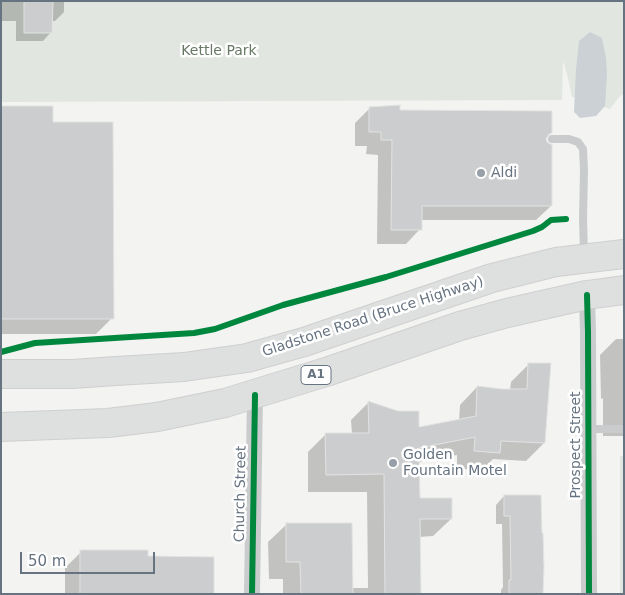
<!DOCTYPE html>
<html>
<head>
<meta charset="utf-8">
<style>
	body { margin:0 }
	#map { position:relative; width:625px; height:595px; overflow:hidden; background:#f3f3f2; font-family:"DejaVu Sans",sans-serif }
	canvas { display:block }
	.frame { position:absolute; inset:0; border:2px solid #667380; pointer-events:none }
	.scale { position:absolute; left:20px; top:552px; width:135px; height:22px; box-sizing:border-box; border:2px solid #667380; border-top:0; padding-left:6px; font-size:15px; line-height:18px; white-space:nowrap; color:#667380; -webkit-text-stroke:4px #fff; paint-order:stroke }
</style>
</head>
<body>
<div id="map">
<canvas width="625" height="595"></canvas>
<div class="frame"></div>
<div class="scale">50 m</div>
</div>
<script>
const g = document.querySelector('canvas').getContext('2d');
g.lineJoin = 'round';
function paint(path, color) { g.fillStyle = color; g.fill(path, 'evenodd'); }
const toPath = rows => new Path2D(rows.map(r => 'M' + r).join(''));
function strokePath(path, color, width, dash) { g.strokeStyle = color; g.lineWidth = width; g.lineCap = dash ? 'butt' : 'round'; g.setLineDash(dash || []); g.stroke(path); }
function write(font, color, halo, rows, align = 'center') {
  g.font = font + ' "DejaVu Sans",sans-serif'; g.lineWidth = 5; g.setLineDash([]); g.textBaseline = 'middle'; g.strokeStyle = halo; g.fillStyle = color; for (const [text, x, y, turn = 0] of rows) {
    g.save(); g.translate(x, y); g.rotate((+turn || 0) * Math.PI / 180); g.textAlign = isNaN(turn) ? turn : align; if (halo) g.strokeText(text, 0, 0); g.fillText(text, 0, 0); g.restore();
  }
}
paint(toPath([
	[1,1,624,1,624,94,620,96,610,109,572,97,567,74,563,61,562,100,1,102],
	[620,456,624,456,624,594,620,594]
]), '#e2e6e0');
paint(toPath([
	[590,32,602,38,606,58,607,74,605,106,596,116,580,118,574,112,576,70,579,41]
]), '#cbd1d5');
paint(toPath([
	[1,1,64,1,64,12,55,21,51,21,51,32,43,41,16,41,16,21,1,21],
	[1,107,52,123,112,318,96,334,1,334],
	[370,108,551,133,546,138,551,206,536,220,420,220,420,229,406,244,377,244,378,155,366,154,367,146,355,146,355,123],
	[616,339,624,339,624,436,603,436,603,398,601,399,600,355],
	[529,364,544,443,526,461,493,459,481,471,457,468,457,455,418,462,419,499,451,519,433,536,419,537,420,594,283,594,283,579,269,579,268,542,286,525,351,588,368,588,367,492,308,492,308,452,326,434,352,434,351,420,369,402,418,428,459,421,460,405,477,387,510,390,511,382],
	[504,496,542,594,501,594,501,590,503,587,502,524,496,524,496,505],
	[81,552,147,558,213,594,65,594,65,568]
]), '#0003');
const building = toPath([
	[24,1,53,1,52,33,24,33,24,1],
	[400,105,400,110,552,111,552,133,549,134,546,139,547,142,552,145,552,206,422,206,422,230,391,230,392,140,381,140,381,132,369,132,369,107,400,105],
	[1,106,53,106,53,122,113,122,114,319,1,319,1,106],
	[528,363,551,363,545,443,501,441,500,453,474,451,475,437,419,448,420,498,452,498,452,519,420,519,421,594,385,594,384,474,326,475,325,433,369,433,368,401,398,411,419,411,419,427,476,416,477,386,502,389,527,389,528,363],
	[504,495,541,495,542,533,543,533,544,567,543,594,509,594,509,580,511,580,510,516,504,516,504,495],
	[286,523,352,523,353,594,301,594,300,562,286,562,286,523],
	[80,550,148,550,148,556,214,557,214,594,80,594,80,550]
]);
paint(building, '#cccdce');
strokePath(building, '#e2e2e2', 1);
const highway = toPath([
	[1,374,72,374,116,371,184,367,247,358,304,342,492,278,556,262,624,254],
	[1,427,108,423,157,417,225,403,329,371,460,326,507,313,587,295,624,290]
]);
strokePath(highway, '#cfcfd0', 30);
strokePath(toPath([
	[552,139,569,139,578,142,583,149,584,170,583,218,584,254],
	[589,429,624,429]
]), '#c9cbcc', 8);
strokePath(toPath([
	[587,295,588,332,589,594],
	[252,594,255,395]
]), '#c9cbcc', 16);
strokePath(highway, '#dedfdf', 28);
strokePath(toPath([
	[587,295,588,332,589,594],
	[1,352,35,343,194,333,215,329,283,305,386,277,533,231,542,227,551,220,566,219],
	[252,594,255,395]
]), '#00873e', 6);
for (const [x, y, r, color] of [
	[481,173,5,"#97a0a8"],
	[393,463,5,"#97a0a8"]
]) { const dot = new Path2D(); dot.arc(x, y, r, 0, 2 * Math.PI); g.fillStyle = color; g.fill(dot); strokePath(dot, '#fff', 2); }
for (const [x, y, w] of [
	[316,375,30]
]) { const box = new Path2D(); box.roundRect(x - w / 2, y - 9.5, w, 19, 4); g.fillStyle = '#fff'; g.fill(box); strokePath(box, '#667380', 1); }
write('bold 12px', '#667380', null, [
	["A1",316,375]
]);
write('14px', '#677864', '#fff', [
	["Kettle Park",219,51]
]);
write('14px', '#667380', '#fff', [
	["Aldi",491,173],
	["Golden",403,455],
	["Fountain Motel",403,471]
], 'left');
write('14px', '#667380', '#fff', [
	["Gladstone Road (Bruce Highway)",373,317,-18],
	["Prospect Street",576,445,-90],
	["Church Street",241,494,-89]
]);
</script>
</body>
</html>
